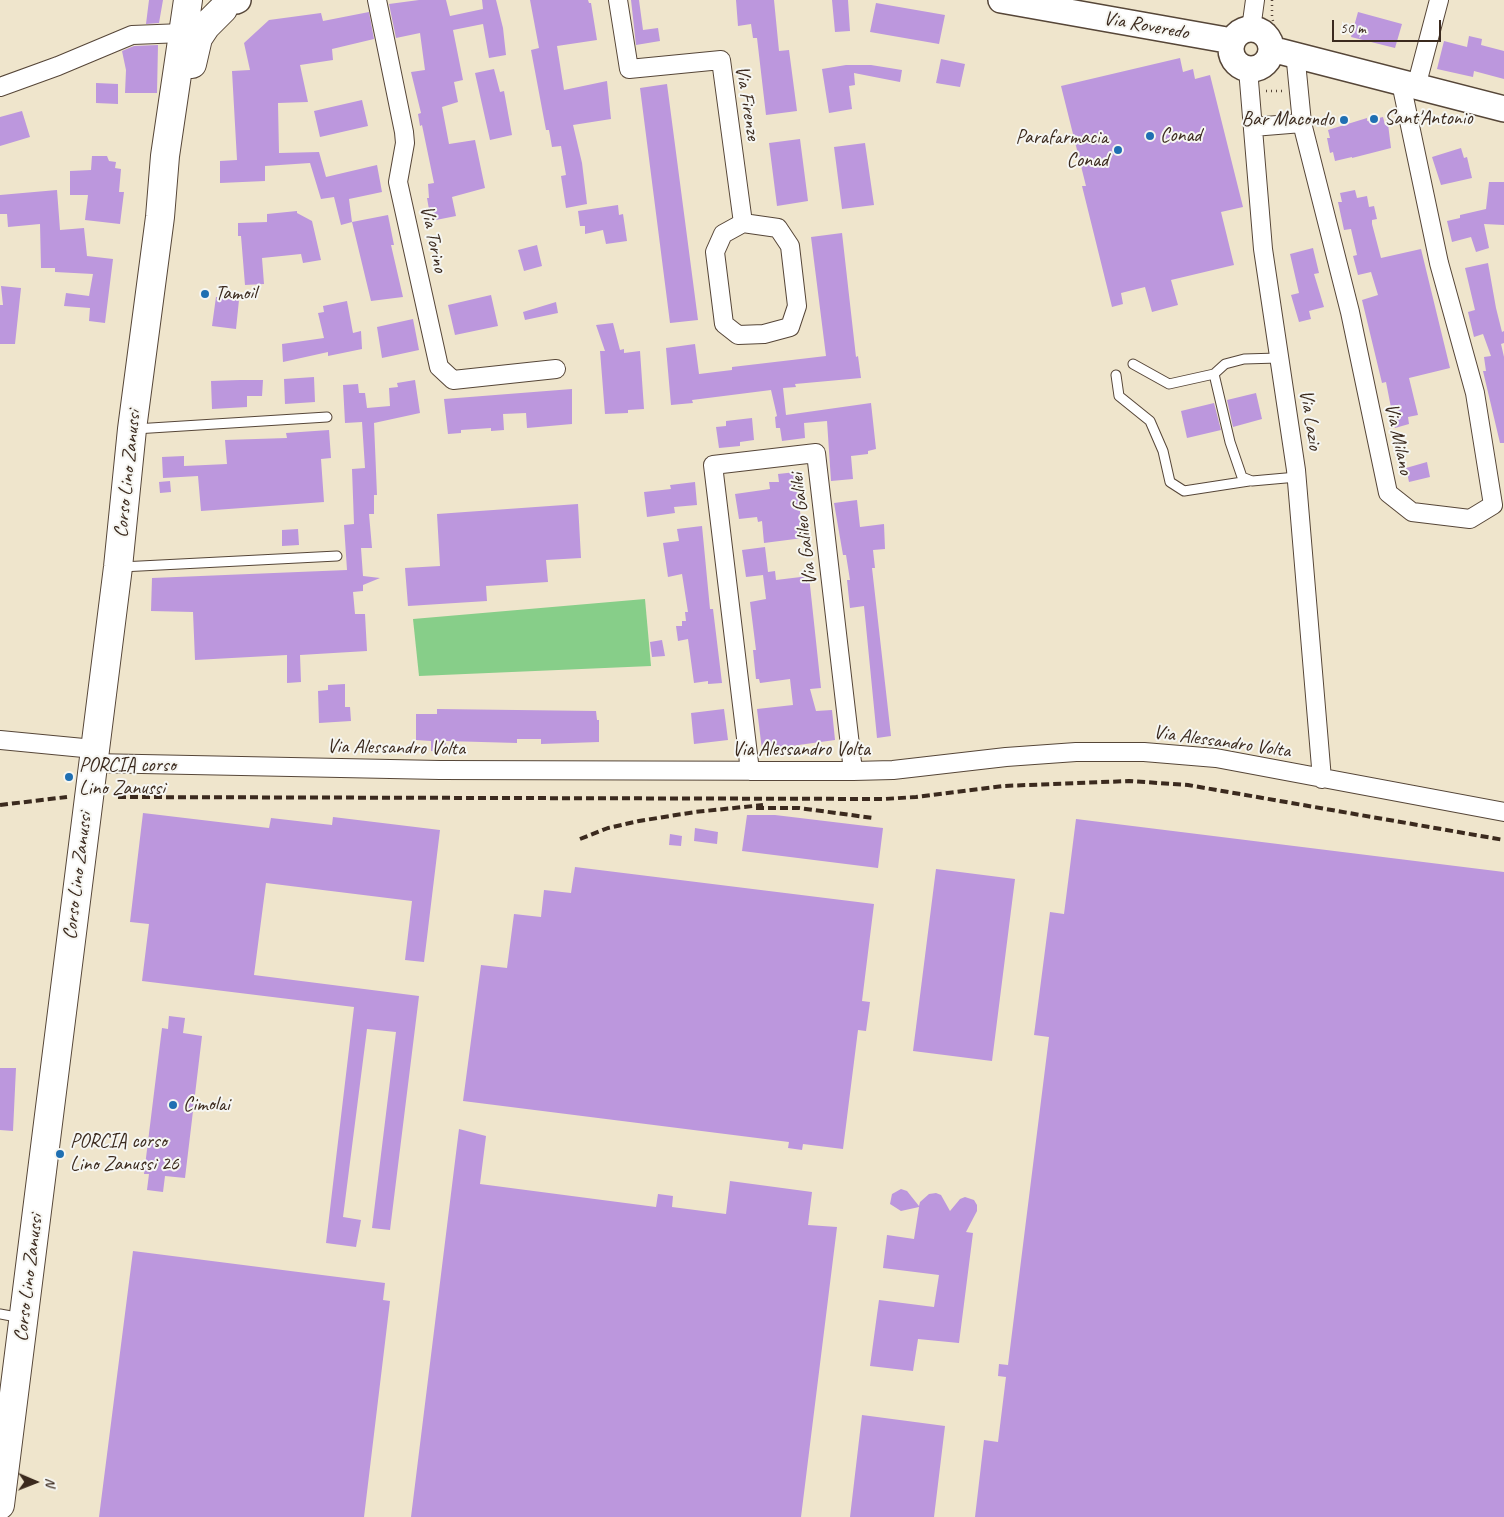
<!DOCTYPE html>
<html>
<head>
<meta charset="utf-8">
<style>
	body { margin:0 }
	#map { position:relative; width:1504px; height:1517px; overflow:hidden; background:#efe5cc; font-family:Caveat,sans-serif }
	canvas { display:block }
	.north { position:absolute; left:10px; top:1457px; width:50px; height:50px; -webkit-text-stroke:4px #f6f6f2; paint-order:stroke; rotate:91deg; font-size:14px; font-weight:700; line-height:20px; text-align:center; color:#3b2a1e }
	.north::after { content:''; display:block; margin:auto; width:18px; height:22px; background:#3b2a1e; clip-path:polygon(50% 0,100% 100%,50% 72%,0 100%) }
	.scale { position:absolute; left:1332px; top:20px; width:109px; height:22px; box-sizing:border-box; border:2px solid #3b2a1e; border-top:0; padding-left:6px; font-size:15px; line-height:18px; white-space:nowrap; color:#3b2a1e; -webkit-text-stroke:4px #f6f6f2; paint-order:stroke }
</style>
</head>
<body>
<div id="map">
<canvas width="1504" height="1517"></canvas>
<div class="north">N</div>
<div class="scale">50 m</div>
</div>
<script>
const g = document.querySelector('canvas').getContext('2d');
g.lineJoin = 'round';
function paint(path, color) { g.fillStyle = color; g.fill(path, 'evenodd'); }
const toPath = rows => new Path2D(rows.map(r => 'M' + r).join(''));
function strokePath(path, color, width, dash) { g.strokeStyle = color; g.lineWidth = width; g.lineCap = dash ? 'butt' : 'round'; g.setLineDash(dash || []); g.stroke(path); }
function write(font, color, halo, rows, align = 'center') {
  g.font = font + ' Caveat,sans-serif'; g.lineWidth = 4; g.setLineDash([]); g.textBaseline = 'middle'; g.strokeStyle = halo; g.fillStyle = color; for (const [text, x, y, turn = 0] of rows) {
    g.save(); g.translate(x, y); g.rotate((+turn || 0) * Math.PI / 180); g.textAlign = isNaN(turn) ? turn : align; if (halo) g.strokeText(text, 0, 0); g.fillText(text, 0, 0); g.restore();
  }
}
paint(toPath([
	[645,599,651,666,419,676,413,619]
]), '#87ce89');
paint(toPath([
	[149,0,163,0,159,23,146,24],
	[419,0,446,0,450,16,483,9,482,0,496,0,503,28,506,55,489,58,483,24,453,30,463,80,454,82,458,102,442,107,449,144,475,140,485,188,452,197,456,216,431,221,427,198,429,198,428,184,434,183,422,125,420,126,418,114,421,113,411,72,425,70,420,33,396,38,389,4],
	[530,0,588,0,589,3,591,3,597,40,557,46,564,90,607,81,611,119,573,125,582,163,587,204,566,208,561,176,566,175,561,146,552,147,549,130,546,130,531,50,539,48],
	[631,0,639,0,643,30,658,28,660,41,636,45],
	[736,0,774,0,779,51,789,50,797,111,766,115,757,38,753,38,751,24,738,26],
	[832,0,848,0,850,31,835,32],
	[876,3,945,15,939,44,870,32],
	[369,12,374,39,332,49,333,60,300,65,308,102,278,103,279,153,319,152,326,177,377,165,382,192,349,199,352,222,341,225,334,197,321,199,310,163,265,166,265,181,220,183,220,161,237,160,232,71,250,70,244,43,269,20,321,13,323,21],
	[1358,12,1402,24,1395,48,1351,37],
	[1469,36,1482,39,1481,45,1504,51,1504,79,1474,71,1473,77,1437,69,1444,41,1467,47],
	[158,45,157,93,125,93,126,70,122,51,134,46],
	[1180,58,1183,72,1193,69,1195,79,1210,75,1243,207,1221,212,1234,265,1171,280,1178,305,1152,312,1145,287,1121,293,1123,304,1112,307,1082,186,1086,186,1061,86],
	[941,59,965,64,960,87,936,83],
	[846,65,871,65,902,70,900,82,854,73,855,85,849,86,852,109,829,113,822,69],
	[494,69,500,92,504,91,512,135,490,140,475,73],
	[96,83,118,84,118,104,96,103],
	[667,84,698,320,670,323,640,88],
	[362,100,368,126,320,137,314,111],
	[22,111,30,137,0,146,0,117],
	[1383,117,1385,125,1388,124,1391,148,1352,158,1352,157,1335,161,1333,152,1330,153,1327,138,1330,138,1328,130,1367,118,1367,121],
	[800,139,808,201,777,206,769,143],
	[865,143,874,205,842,209,834,147],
	[1461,148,1464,158,1467,157,1472,178,1441,185,1432,157],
	[92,156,107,156,109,161,116,162,115,168,121,169,119,192,124,192,120,224,85,220,88,195,70,195,70,171,91,170],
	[1489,182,1504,182,1504,225,1484,224,1489,248,1476,252,1471,237,1452,242,1447,221,1460,218,1460,215,1486,209],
	[57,190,60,230,84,228,87,256,113,259,105,323,89,321,90,308,64,306,66,293,89,296,93,274,55,272,55,268,41,268,40,224,8,227,7,214,0,214,0,195],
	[1355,190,1357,198,1367,196,1369,207,1374,206,1377,219,1372,220,1372,224,1381,258,1421,249,1450,368,1409,378,1418,415,1408,417,1409,424,1395,428,1386,382,1382,383,1362,300,1378,295,1371,272,1358,275,1353,256,1357,255,1351,229,1344,230,1338,202,1342,202,1340,193],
	[618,205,619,215,623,214,627,241,606,244,603,230,585,234,585,226,580,226,578,211],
	[297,211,297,213,312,221,321,260,303,263,301,254,262,258,264,284,245,285,241,236,238,236,238,223,267,222,267,214],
	[388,215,394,245,391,245,403,297,371,301,352,222],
	[842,233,856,357,858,356,861,378,795,384,796,387,783,388,786,415,871,403,876,449,868,451,868,454,851,456,853,479,831,481,827,421,804,423,805,438,782,441,780,428,776,428,775,417,777,416,771,390,692,400,693,403,671,405,666,348,695,344,699,374,732,370,732,367,826,356,811,237],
	[537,245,542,266,524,271,518,250],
	[1313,248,1319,273,1314,274,1324,307,1309,311,1311,319,1299,322,1291,295,1299,293,1290,254],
	[1488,263,1496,308,1502,332,1504,331,1504,343,1501,344,1504,357,1504,443,1500,443,1483,371,1486,371,1484,357,1491,356,1483,334,1474,337,1468,312,1475,310,1465,268],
	[1,286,21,288,15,344,0,344,0,305,3,305],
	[491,295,498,326,455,335,448,305],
	[216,297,239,300,236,329,212,326],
	[347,301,353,333,361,331,362,349,328,356,328,352,283,362,282,344,324,338,318,313,324,312,323,306],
	[556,302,558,313,525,320,523,312],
	[413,319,419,350,382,358,377,327],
	[613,323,620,350,624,349,624,353,640,351,644,409,628,410,628,413,605,414,600,351,605,351,596,325],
	[314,377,315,402,285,404,284,379],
	[240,380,263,380,262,396,247,396,247,407,212,409,211,381],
	[415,380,420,413,374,423,377,495,374,495,374,514,369,514,372,548,361,548,363,576,380,578,363,585,363,591,353,592,355,614,365,614,367,651,300,655,301,682,287,683,287,655,195,660,193,612,151,611,152,578,347,570,344,525,354,524,352,469,365,468,362,422,345,423,343,385,358,384,359,393,365,393,367,408,390,406,389,388,398,387,397,383],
	[572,389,572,424,527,428,526,413,503,414,504,430,491,431,491,428,461,430,461,433,448,434,444,399],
	[1256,393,1262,419,1233,427,1227,400],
	[1214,403,1221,430,1187,438,1181,411],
	[752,418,754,440,740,442,740,446,719,448,716,427,726,426,726,421],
	[329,430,331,458,321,459,324,502,201,511,198,476,163,478,162,457,184,456,184,466,227,464,225,440,287,438,286,433],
	[1427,462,1430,477,1409,482,1406,468],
	[796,472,803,511,800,511,803,538,764,543,762,521,758,522,757,517,739,519,735,494,770,489,769,482,779,482,778,474],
	[170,481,171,492,160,493,159,482],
	[695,482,697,505,674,507,675,513,647,517,644,492,671,489,670,485],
	[857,500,860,527,884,524,885,549,873,550,875,568,872,568,891,736,877,738,864,606,850,608,847,580,850,580,846,555,843,555,834,503],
	[578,504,581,558,546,560,548,582,486,586,487,601,408,606,405,568,440,566,437,514],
	[702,526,710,609,713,609,722,683,708,684,708,681,694,683,688,639,678,641,676,626,682,626,682,621,686,621,685,612,688,612,682,574,668,577,663,543,679,541,677,529],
	[298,529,299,545,282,546,282,530],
	[765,547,768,572,775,571,776,580,809,576,821,688,810,689,816,711,832,710,835,740,762,750,757,709,793,705,790,679,760,683,759,679,756,679,753,650,756,650,750,602,766,599,763,575,746,577,742,550],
	[662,640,665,656,652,657,650,642],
	[345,684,345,707,350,707,351,721,319,723,318,691,328,690,328,685],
	[437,709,596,711,597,720,599,720,599,742,541,744,541,739,517,739,517,743,446,741,445,752,431,751,431,741,416,740,416,714,437,714],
	[724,709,728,740,694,744,691,713],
	[143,813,269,828,271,818,332,825,333,817,440,830,424,962,405,960,412,901,266,883,254,975,419,996,390,1230,372,1228,396,1032,367,1029,343,1217,361,1220,356,1247,326,1243,354,1007,142,981,149,924,130,922],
	[747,815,775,815,883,828,878,868,742,851],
	[1076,819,1504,872,1504,1517,975,1517,984,1440,998,1442,1006,1377,998,1376,999,1364,1008,1365,1049,1037,1034,1035,1050,912,1064,914],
	[695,828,718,832,717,844,694,841],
	[670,834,682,836,681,846,669,845],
	[575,867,874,904,862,1001,870,1002,866,1031,858,1030,843,1149,803,1144,802,1150,788,1148,789,1142,463,1101,481,965,507,968,514,914,541,917,544,890,571,893],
	[936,869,1015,879,992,1061,913,1051],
	[169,1016,185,1018,183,1033,202,1036,185,1178,165,1176,163,1192,147,1190,149,1174,144,1174,162,1028,168,1029],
	[0,1068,16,1068,13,1131,0,1130],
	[459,1129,486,1136,480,1184,656,1207,658,1194,673,1196,672,1207,726,1214,730,1181,812,1192,808,1225,837,1227,801,1517,411,1517],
	[901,1189,907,1191,919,1206,920,1202,929,1194,936,1193,941,1195,950,1211,960,1199,965,1197,974,1200,977,1205,977,1211,966,1232,973,1233,959,1343,918,1339,913,1371,870,1366,879,1300,934,1307,939,1275,883,1268,887,1235,914,1239,919,1207,901,1211,890,1204,892,1194],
	[133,1251,385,1283,383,1300,390,1301,364,1517,99,1517],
	[862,1415,945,1426,934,1517,850,1517]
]), '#bc97dd');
const lane = toPath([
	[1278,358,1244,359,1225,364,1214,374,1230,442,1242,477,1252,481,1297,477],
	[1133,364,1169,384,1214,374],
	[1116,375,1119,396,1150,421,1163,451,1170,482,1184,491,1249,481],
	[135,429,327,417],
	[121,567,337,556],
	[0,1314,22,1318]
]);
const street = toPath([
	[377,0,404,132,405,143,398,182,439,367,453,380,556,369],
	[618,0,629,69,721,60,743,223],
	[1251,29,1255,0],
	[1248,69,1263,249,1296,470,1322,779],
	[0,87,58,66,132,35,183,33],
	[1416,87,1439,0],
	[1302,123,1350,312,1388,493,1412,512,1470,519,1493,505,1475,393,1439,263,1401,83],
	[1253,127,1302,123,1296,62],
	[743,223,778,228,790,246,797,306,790,327,764,334,738,335,724,324,715,252,723,234,743,223],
	[0,740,94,749],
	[92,763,440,770,853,771,893,770,1006,757,1076,752,1144,752,1216,758,1504,812],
	[750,771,713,465,816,453,853,771]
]);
const secondary = toPath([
	[1001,0,1232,41],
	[236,1,238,0],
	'1231 49a20 20 0 1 1 40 0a20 20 0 1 1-40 0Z',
	[1271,49,1504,109]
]);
const primary = toPath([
	[192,64,198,38,206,26,223,9],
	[0,1505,118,567,132,429,160,217,165,156,188,0]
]);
strokePath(lane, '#564638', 11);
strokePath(street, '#564638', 20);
strokePath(secondary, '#564638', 28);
strokePath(primary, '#564638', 30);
strokePath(toPath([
	[1272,0,1272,16,1275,31],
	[1266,91,1283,91]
]), '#564638', 2.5, [1, 4]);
strokePath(lane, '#fff', 9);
strokePath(street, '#fff', 18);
strokePath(secondary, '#fff', 25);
strokePath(primary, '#fff', 28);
strokePath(toPath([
	[118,797,884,799,916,797,1003,786,1129,781,1188,785,1504,840],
	[0,805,67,797],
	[756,808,799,808,873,818],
	[580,839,608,828,639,821,695,812,763,805]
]), '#3b2a1e', 4, [8, 4]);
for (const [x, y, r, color] of [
	[1374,119,5,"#1f6fb2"],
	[1344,120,5,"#1f6fb2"],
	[1150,136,5,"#1f6fb2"],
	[1118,150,5,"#1f6fb2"],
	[205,294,5,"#1f6fb2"],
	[69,777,5,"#1f6fb2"],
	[173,1105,5,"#1f6fb2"],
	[60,1154,5,"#1f6fb2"]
]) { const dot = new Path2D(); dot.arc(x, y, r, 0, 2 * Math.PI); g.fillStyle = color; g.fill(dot); strokePath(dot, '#f6f6f2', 2); }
write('20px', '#3b2a1e', '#f6f6f2', [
	["Via Roveredo",1146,26,10],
	["Via Firenze",747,103,81],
	["Via Torino",433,239,78],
	["Via Lazio",1310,420,81],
	["Via Milano",1398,439,78],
	["Corso Lino Zanussi",128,474,-84],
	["Via Galileo Galilei",804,529,-97],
	["Via Alessandro Volta",1222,742,8],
	["Via Alessandro Volta",396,748,1],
	["Via Alessandro Volta",801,750],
	["Corso Lino Zanussi",78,876,-83],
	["Corso Lino Zanussi",29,1278,-83]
]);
write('20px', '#3b2a1e', '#f6f6f2', [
	["Sant'Antonio",1384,119],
	["Bar Macondo",1334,120,"right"],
	["Conad",1160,136],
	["Parafarmacia",1108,138,"right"],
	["Conad",1108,161,"right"],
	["Tamoil",215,294],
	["PORCIA corso",79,766],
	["Lino Zanussi",79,789],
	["Cimolai",183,1105],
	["PORCIA corso",70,1142],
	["Lino Zanussi 26",70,1165]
], 'left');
</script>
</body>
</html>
